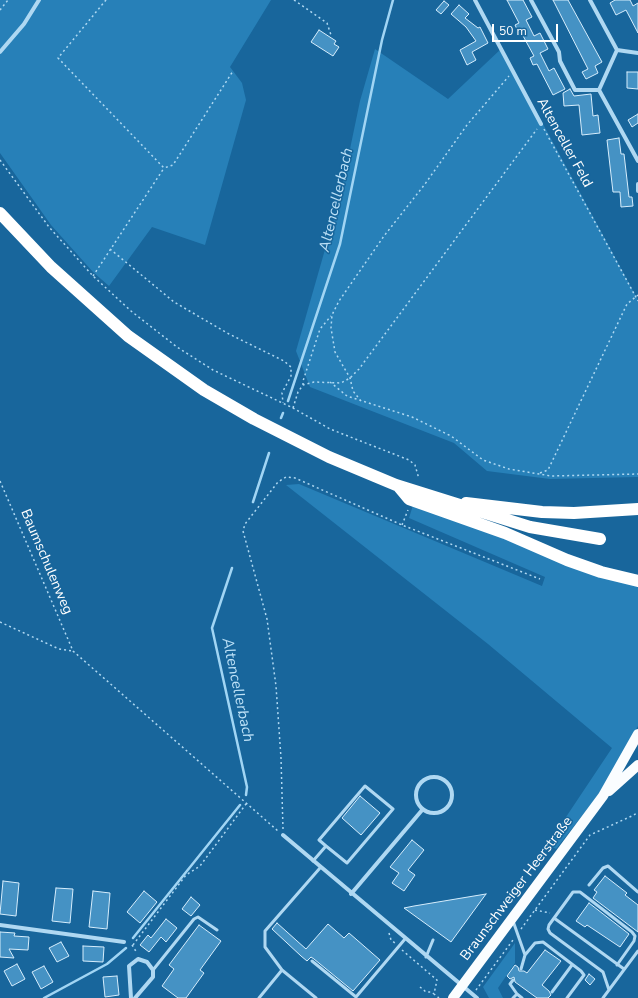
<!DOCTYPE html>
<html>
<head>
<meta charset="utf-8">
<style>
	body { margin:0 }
	#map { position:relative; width:638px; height:998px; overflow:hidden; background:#18669c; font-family:"Nunito Sans",sans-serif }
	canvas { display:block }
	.scale { position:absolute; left:492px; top:24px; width:66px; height:18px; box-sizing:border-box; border:2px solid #fff; border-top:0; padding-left:5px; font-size:12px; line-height:14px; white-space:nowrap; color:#fff; -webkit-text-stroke:3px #18669c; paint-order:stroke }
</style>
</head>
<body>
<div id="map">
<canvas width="638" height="998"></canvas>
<div class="scale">50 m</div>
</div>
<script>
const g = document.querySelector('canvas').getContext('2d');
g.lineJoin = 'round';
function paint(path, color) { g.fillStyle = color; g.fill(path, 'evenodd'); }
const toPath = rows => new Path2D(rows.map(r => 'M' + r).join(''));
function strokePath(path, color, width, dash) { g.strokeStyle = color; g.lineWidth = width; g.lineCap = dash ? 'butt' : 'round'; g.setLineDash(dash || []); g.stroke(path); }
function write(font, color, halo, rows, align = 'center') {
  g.font = font + ' "Nunito Sans",sans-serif'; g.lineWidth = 3; g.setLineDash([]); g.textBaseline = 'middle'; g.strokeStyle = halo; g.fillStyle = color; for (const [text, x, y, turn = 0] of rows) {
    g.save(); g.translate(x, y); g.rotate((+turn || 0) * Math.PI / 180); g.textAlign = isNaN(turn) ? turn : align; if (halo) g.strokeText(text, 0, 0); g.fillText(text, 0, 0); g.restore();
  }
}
paint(toPath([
	[0,0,271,0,230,67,242,83,246,100,205,245,152,227,109,286,93,272,51,225,0,153],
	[502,48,638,300,638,477,550,479,487,471,454,443,310,387,296,351,340,197,360,101,375,49,448,99],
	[299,484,542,586,545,577,409,518,414,502,638,583,638,726,599,794,556,849,548,844,612,748,488,644,286,485],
	[515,943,515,963,498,988,503,998,489,998,483,987]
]), '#2780b8');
strokePath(toPath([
	[288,401,340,244,382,40,393,0],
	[281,418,283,413],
	[253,502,269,453],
	[232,568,212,628,247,787,246,795],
	[133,938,240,805],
	[44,998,107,964,126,948]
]), '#a1d5f4', 2.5);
const building = toPath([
	[507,0,523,0,532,17,526,20,534,36,540,33,548,49,540,53,549,71,554,68,565,89,553,95,537,64,533,65,530,58,534,56,522,34,520,35,515,25,519,23,507,0],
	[553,0,568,0,602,62,595,66,598,73,586,79,582,72,588,69,553,0],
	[615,0,630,0,633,6,638,3,638,33,626,10,616,15,610,3,615,0],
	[444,1,449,5,441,14,436,10,444,1],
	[459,5,469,14,465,18,478,28,480,27,488,43,472,52,476,60,467,65,460,50,476,41,466,27,451,14,459,5],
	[319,30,336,41,334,44,339,47,333,56,311,42,319,30],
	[627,72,638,72,638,89,627,88,627,72],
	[570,89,574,96,591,94,593,116,598,115,600,133,582,135,579,105,564,106,563,93,570,89],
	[638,114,638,123,632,127,628,120,638,114],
	[619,138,621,154,624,154,629,197,632,197,633,206,621,207,620,192,613,192,607,140,619,138],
	[360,796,380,813,361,835,342,818,360,796],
	[412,840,424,850,408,870,415,875,404,891,392,883,399,873,390,867,412,840],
	[605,876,627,893,625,895,638,905,638,932,593,898,597,892,594,890,605,876],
	[3,881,19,883,16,916,0,914,3,881],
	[56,888,73,889,70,923,52,921,56,888],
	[93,891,110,893,107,929,89,927,93,891],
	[144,891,157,902,140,923,127,912,144,891],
	[486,894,451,942,404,908,414,906,486,894],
	[191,897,200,905,191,916,182,909,191,897],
	[589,903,629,934,620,947,587,925,585,927,576,921,589,903],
	[166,919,177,928,166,942,161,937,149,952,140,945,148,935,151,938,166,919],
	[277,923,306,949,328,924,344,938,349,933,380,960,353,991,314,959,311,957,307,961,301,956,272,929,277,923],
	[199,925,221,941,200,970,204,973,186,998,178,998,162,986,174,969,169,965,199,925],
	[0,932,15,933,14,936,29,937,28,950,9,949,14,958,0,957,0,932],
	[61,942,69,956,57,962,49,948,61,942],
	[83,946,104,947,103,962,83,961,83,946],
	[545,950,561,961,542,985,549,991,551,995,548,998,537,998,515,982,514,977,510,979,507,976,515,965,518,967,519,971,524,971,527,973,545,950],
	[17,964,25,979,12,986,4,971,17,964],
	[44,966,53,982,41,989,32,972,44,966],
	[589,974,595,979,590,985,585,980,589,974],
	[117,976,119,995,105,997,103,977,117,976]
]);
paint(building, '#4592c4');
strokePath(building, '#d6edfc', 1);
strokePath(toPath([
	[106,0,58,58,164,168,173,165,233,71],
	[294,0,327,23,331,35],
	[0,10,8,0],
	[544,129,638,301],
	[0,160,49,227,93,276,131,311,177,347,213,370,293,408,330,429,409,460,415,465,419,479],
	[110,249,174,302,229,334,284,361,291,367,291,376,282,393,283,403],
	[93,276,164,168],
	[330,382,347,396,412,417,451,436,483,460,509,469,551,476,638,474],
	[303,385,303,381,320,329,331,316],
	[361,401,353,391,350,378,335,352,331,328,332,315,339,301,384,236,425,184,467,125,509,76],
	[293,408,298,392,303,385,314,382,341,383,350,378,359,369,537,129],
	[540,473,548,470,627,304,638,295],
	[0,481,73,651,278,831],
	[402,525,408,510],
	[0,622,59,649,73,651],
	[283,829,281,758,276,686,267,619,243,531,245,524,278,482,286,477,295,478,402,525,540,579],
	[535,910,550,913],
	[521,929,590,835,634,815,638,812],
	[389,933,391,940,395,943],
	[132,945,137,953],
	[133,945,186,875,200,866,246,804],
	[402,950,437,980,434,994,439,998],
	[420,987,426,992,431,992,434,994],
	[476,990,513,940]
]), '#afd8f2', 1.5, [2, 3]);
strokePath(toPath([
	[313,861,326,846,347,863,393,809,365,786,319,840,326,846],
	[589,885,603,868,608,866,638,892],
	[554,918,624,969],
	[513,921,525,955],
	[426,957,433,940],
	[312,961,356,997,405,939],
	[521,969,525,955,535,943,543,942,581,971,584,975,567,998],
	[153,970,194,919,198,917,217,930],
	[609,990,603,972,550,933,548,929,549,925,573,892,580,892,632,932,635,936,634,941,617,965],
	[552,992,572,965],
	[517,994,522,998],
	[259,998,282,970],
	[316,998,282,970,265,947,265,931,320,868],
	[513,998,517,994,510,984,513,980],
	[603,998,638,951]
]), '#afd8f2', 3);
strokePath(toPath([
	[475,0,541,124],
	[531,0,559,52,560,61,575,90,599,90,638,161],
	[590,0,617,50,638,53],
	[0,52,24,24,39,0],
	[599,90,617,50],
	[638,184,638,191],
	'416 795a18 18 0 1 1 36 0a18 18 0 1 1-36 0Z',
	[283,835,477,998],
	[351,894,423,809],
	[0,925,124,942],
	[131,998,129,966,138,959,147,962,153,970,153,977,135,998]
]), '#afd8f2', 4);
strokePath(toPath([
	[609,791,638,765],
	[453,998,603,796,638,734]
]), '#fafdff', 10);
strokePath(toPath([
	[0,213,51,267,128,336,204,390,254,419,329,457,396,485,530,527,600,539],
	[399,487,409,499,505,533,567,560,601,572,638,581],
	[466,503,542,512,574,513,638,509]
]), '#fff', 12);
write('14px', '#fff', '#18669c', [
	["Altenceller Feld",564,143,61],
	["Baumschulenweg",46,562,67],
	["Braunschweiger Heerstraße",517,889,-53]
]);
write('italic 15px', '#bee2f8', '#18669c', [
	["Altencellerbach",337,200,-77],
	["Altencellerbach",237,690,78]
]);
</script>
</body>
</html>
